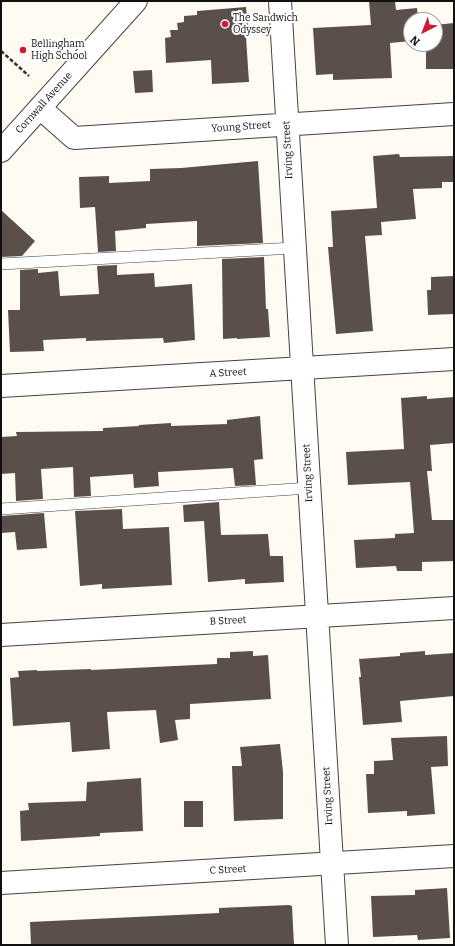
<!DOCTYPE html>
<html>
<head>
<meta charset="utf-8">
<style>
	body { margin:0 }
	#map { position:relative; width:455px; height:946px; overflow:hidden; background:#fffbf3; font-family:Bitter,serif }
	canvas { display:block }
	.frame { position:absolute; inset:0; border:2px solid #101010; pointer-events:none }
	.north { position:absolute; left:403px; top:12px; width:40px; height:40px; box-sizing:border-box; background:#fff; border:1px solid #9f9f9f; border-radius:50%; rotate:222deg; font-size:11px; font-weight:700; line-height:16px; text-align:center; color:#101010 }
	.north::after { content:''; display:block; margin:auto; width:14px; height:18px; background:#ce1a33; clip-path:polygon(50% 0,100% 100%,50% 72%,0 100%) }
</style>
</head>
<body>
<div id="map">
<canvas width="455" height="946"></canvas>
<div class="frame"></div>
<div class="north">N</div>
</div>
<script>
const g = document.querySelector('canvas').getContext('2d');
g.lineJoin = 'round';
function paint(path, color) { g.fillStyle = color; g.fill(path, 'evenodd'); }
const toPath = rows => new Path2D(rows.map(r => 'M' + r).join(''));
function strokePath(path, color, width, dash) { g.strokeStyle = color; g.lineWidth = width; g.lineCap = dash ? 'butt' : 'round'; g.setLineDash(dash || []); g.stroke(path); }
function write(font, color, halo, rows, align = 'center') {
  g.font = font + ' Bitter,serif'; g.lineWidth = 4; g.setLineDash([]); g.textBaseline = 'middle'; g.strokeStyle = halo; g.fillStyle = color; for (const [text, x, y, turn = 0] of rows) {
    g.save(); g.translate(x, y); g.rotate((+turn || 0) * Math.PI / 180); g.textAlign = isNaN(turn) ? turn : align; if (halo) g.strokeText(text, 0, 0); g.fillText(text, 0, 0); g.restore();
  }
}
paint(toPath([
	[369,1,395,1,396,10,417,8,418,20,411,20,411,41,390,43,392,78,333,80,333,74,316,75,313,28,371,25],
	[246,7,249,36,246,37,249,82,212,84,211,60,166,63,165,38,171,37,170,30,178,30,177,23,184,22,184,16,197,15,197,11],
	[454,23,454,69,426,69,426,44,435,44,435,25],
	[152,70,153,92,135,93,133,71],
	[399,154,400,157,454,156,454,182,442,182,442,188,413,189,416,219,381,222,382,235,365,236,373,331,336,334,328,247,333,247,331,211,377,208,373,156],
	[258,161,263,243,197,246,197,221,146,224,146,228,115,231,116,251,98,252,95,207,80,208,79,177,109,176,109,183,150,181,150,169,181,168],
	[1,210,35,241,22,256,1,257],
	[264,257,266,309,268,309,270,337,237,339,237,338,223,339,222,259],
	[117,265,117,275,154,273,155,287,192,284,195,340,164,343,163,338,86,341,86,338,43,340,44,351,10,352,8,310,20,310,20,270,38,269,38,273,58,271,60,296,99,294,97,266],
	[454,276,454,314,428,315,427,290,431,290,431,277],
	[427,396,427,399,454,397,454,443,430,445,432,471,427,471,432,520,454,520,454,561,422,562,422,571,397,571,396,566,356,568,354,540,395,538,395,534,414,533,410,482,348,485,346,452,404,449,401,398],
	[260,416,263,459,254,460,256,485,235,486,233,468,158,472,159,486,134,488,133,474,90,477,91,496,74,497,73,467,41,469,43,499,16,501,15,473,1,474,1,437,17,436,16,432,103,431,103,428,139,426,139,425,171,423,171,426,227,424,227,420],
	[219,502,221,535,268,534,270,556,283,556,284,582,245,584,245,579,208,582,204,521,184,522,183,505],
	[122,509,123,529,169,527,172,585,102,589,102,584,80,586,75,511],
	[44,513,47,548,17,550,15,532,1,533,1,516],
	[253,651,253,656,268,655,271,699,190,704,190,719,175,720,178,740,160,743,156,710,107,712,110,749,72,752,70,722,13,726,10,678,19,677,18,671,37,670,37,671,91,669,91,670,217,664,217,658,230,658,230,652],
	[425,651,425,655,454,653,454,696,400,701,402,722,363,725,359,677,361,677,359,659,400,656,400,653],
	[447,736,448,766,431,767,435,814,407,816,407,811,368,813,366,774,374,774,374,761,393,760,391,738],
	[280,744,283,772,283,819,234,821,232,766,242,766,240,747],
	[141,778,143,831,100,833,100,836,21,841,20,811,29,810,28,803,86,801,87,782],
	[184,801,203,801,203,827,184,827],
	[447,888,450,938,418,940,417,935,373,937,371,896,415,895,415,890],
	[289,905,292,906,294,945,31,945,30,922,219,913,219,908]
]), '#5a4f4b');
const service = toPath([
	[1,264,294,248],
	[1,509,309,488]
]);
const minor = toPath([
	[280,1,337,945],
	[40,108,74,138,454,114],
	[1,386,454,359],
	[1,635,454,608],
	[1,883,454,856]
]);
const tertiary = toPath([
	[1,151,136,1]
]);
strokePath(service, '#434343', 12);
strokePath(minor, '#434343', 24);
strokePath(tertiary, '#434343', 24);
strokePath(toPath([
	[1,51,29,76]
]), '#323232', 2.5, [4, 2]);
strokePath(service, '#fff', 11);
strokePath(minor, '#fff', 22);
strokePath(tertiary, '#fff', 22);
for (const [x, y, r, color] of [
	[225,24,4,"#ce1a33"],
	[23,50,4,"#ce1a33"]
]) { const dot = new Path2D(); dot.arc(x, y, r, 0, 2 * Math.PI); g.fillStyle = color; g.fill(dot); strokePath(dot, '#fff', 1.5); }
write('10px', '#101010', '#fff', [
	["The Sandwich",233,18],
	["Odyssey",233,30],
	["Bellingham",31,44],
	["High School",31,56]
], 'left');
write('10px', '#101010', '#fff', [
	["Cornwall Avenue",44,103,-48],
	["Young Street",241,127,-4],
	["Irving Street",288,150,-93],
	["A Street",228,373,-3],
	["Irving Street",308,473,-93],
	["B Street",228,621,-3],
	["Irving Street",328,796,-93],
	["C Street",228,870,-3]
]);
</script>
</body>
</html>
